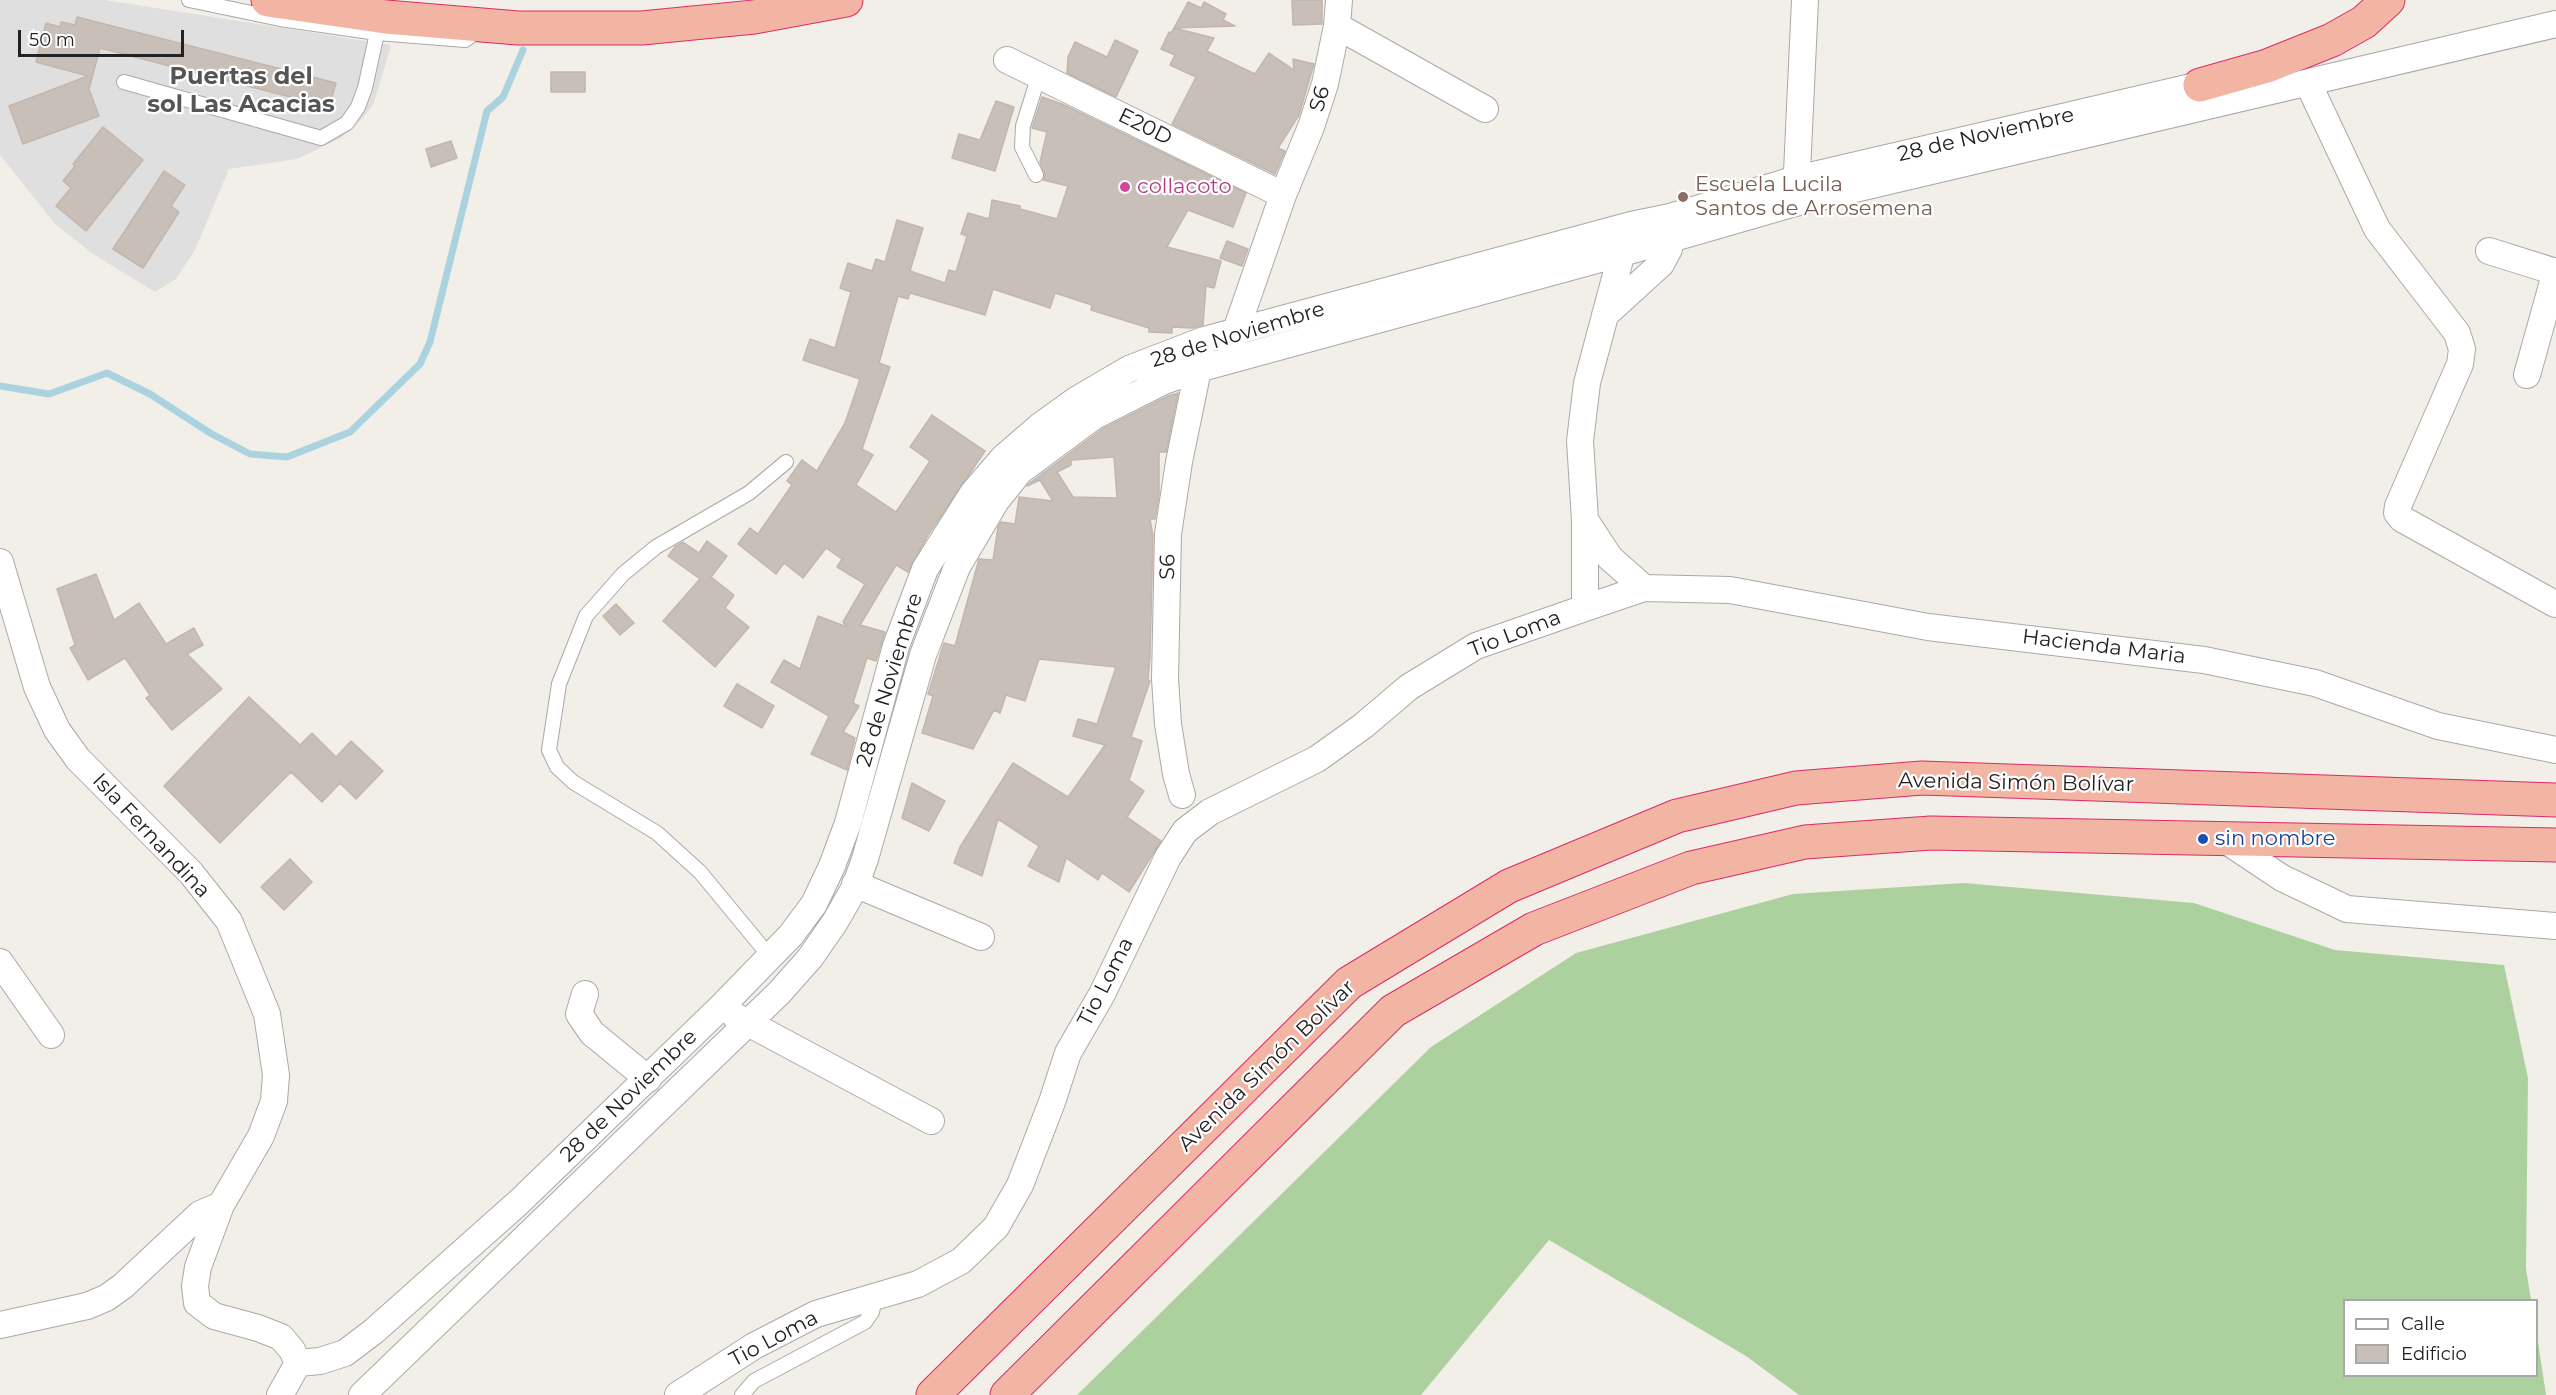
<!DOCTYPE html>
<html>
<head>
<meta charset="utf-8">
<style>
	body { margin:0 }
	#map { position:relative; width:2556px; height:1395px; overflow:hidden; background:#f2efe9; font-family:Montserrat,sans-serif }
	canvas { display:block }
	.legend { position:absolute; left:2343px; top:1299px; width:195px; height:78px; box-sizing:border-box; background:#fff; border:2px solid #a7a7a7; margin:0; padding:8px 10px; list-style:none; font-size:18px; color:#222 }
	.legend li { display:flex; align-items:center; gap:12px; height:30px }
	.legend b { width:30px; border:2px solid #a7a7a7 }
	.scale { position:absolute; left:18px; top:30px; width:166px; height:27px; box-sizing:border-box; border:3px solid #222; border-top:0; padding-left:8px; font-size:18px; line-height:21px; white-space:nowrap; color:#222; -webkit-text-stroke:4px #fff; paint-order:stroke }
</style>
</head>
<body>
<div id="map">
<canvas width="2556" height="1395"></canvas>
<ul class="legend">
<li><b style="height:8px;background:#fff"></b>Calle</li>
<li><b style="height:16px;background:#c7bfb8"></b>Edificio</li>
</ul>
<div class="scale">50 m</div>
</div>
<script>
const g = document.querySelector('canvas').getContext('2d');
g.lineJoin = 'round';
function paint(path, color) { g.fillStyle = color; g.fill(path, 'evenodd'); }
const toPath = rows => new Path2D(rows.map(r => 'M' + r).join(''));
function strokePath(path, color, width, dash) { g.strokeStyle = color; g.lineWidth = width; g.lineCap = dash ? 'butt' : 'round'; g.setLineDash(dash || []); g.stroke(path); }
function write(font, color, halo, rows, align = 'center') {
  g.font = font + ' Montserrat,sans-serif'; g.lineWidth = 4.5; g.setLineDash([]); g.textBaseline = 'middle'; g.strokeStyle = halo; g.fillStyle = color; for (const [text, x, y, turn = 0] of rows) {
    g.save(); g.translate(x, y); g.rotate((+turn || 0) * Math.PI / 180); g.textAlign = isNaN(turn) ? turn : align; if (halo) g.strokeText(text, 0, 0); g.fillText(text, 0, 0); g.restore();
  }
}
paint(toPath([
	[0,0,105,0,391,45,374,103,363,118,341,138,297,159,229,169,195,250,176,279,155,292,93,254,55,224,0,155]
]), '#e0dfdf');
paint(toPath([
	[1964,883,2194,903,2335,950,2504,965,2528,1078,2526,1269,2531,1300,2344,1300,2344,1376,2536,1376,2537,1335,2546,1395,1799,1395,1746,1356,1549,1240,1421,1395,1077,1395,1431,1047,1576,953,1793,894]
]), '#add19e');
strokePath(toPath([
	[0,386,49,394,107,373,150,394,210,433,250,454,287,457,350,432,420,364,430,342,487,111,503,97,523,50]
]), '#aad3df', 7);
const building = toPath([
	[1292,0,1322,0,1322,24,1293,25,1292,0],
	[1188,2,1201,8,1204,2,1226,14,1223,20,1235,26,1174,28,1188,2],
	[77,17,336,83,329,107,100,48,89,89,99,116,23,144,9,106,88,76,36,62,46,23,60,27,61,22,75,25,77,17],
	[1174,28,1214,38,1207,51,1255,74,1269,53,1294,70,1293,59,1314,64,1299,115,1278,148,1285,151,1275,174,1172,124,1196,77,1170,65,1175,55,1161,49,1169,32,1171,33,1174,28],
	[1115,40,1138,51,1116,97,1067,73,1068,57,1075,42,1107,57,1115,40],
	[551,72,585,72,585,92,551,92,551,72],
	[1042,97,1062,104,1246,193,1233,227,1188,210,1167,247,1221,261,1214,288,1206,286,1203,325,1192,328,1172,327,1172,333,1149,332,1149,328,1091,310,1092,305,1055,293,1050,308,993,289,985,315,910,293,908,299,898,296,879,363,890,367,862,449,873,455,856,485,896,512,930,461,910,447,932,415,985,451,928,535,908,572,896,565,860,625,885,632,876,661,867,658,853,703,859,706,843,732,855,738,847,770,811,754,829,716,771,682,784,660,800,669,818,616,847,627,843,622,865,584,837,567,842,559,826,548,803,578,784,563,776,574,738,544,750,528,758,534,792,485,787,481,802,460,817,471,845,423,860,379,803,360,810,339,835,348,851,292,840,288,848,263,872,271,876,259,885,262,897,220,923,228,910,271,945,283,949,270,956,272,967,236,961,234,968,213,989,219,992,200,1020,206,1020,209,1057,219,1068,186,1043,180,1045,175,1040,162,1047,132,1032,128,1042,97],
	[996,101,1014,107,995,171,952,158,959,134,980,140,996,101],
	[103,127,143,160,86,231,56,206,71,188,63,181,75,166,73,164,103,127],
	[451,141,457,158,431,167,426,149,451,141],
	[164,171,185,185,171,206,179,212,143,268,113,249,164,171],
	[1227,241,1248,249,1242,266,1220,258,1227,241],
	[1178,393,1166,452,1159,452,1159,495,1155,519,1150,519,1153,536,1150,657,1148,680,1150,681,1131,737,1142,741,1129,780,1144,791,1127,817,1161,841,1129,892,1102,873,1098,880,1066,858,1059,882,1028,866,1039,846,998,819,982,876,954,863,960,847,1013,763,1068,797,1105,745,1073,736,1078,719,1097,724,1116,667,1039,659,1025,701,1006,695,1000,713,994,710,973,749,922,733,933,696,928,694,944,643,955,646,979,559,993,560,998,527,1001,522,1015,524,1019,497,1053,501,1040,480,1027,486,1031,482,1101,430,1168,396,1178,393],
	[1114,457,1117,498,1073,497,1057,472,1071,465,1071,460,1114,457],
	[707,541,727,556,711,577,734,595,725,608,749,627,715,667,663,621,700,579,668,556,675,547,683,542,699,553,707,541],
	[96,574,114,620,139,603,166,644,194,628,203,645,187,654,222,689,172,730,146,698,150,695,125,658,88,680,70,648,75,645,57,589,96,574],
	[616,604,634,623,620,635,603,616,616,604],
	[737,684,774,706,762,728,724,706,737,684],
	[249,697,300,745,312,733,336,757,351,741,383,771,356,799,340,783,322,802,291,772,220,843,164,786,249,697],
	[912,783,945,801,929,831,902,818,912,783],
	[290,859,312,882,284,910,261,887,290,859]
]);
paint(building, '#c7bfb8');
strokePath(building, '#c4b6ab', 1.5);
const service = toPath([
	[189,0,280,19,377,33,465,40,480,29],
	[124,82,321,138,347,123,358,107,365,88,377,33],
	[1036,175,1022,147,1023,126,1039,75],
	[771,958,700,872,657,833,573,782,557,767,549,750,559,684,586,616,623,574,656,547,749,493,786,462],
	[742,1395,754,1381,865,1322,872,1312,875,1298]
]);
const minor = toPath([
	[1337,26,1485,109],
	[1007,60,1283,195],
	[2308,83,2377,229,2457,333,2462,349,2460,364,2398,506,2397,513,2402,519,2555,604],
	[1796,194,1805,0],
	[2489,251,2556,272],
	[1605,315,1661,264,1669,249,1671,228],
	[1231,345,1283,195,1311,127,1325,84,1337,26,1339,0],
	[2527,375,2556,271],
	[1585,520,1610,558,1644,588],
	[0,562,37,687,57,730,78,759,191,873,229,921,267,1014,276,1075,274,1101,261,1136,221,1205,198,1267,195,1286,197,1303,214,1316,258,1328,281,1337,292,1350,298,1363],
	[1585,608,1585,520,1580,441,1587,383,1625,241],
	[1182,795,1176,774,1168,724,1165,679,1168,534,1179,462,1201,355],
	[2225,840,2282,878,2347,909,2556,926],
	[855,884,981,937],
	[0,962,51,1035],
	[585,994,579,1014,592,1033,648,1079],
	[735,1016,931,1121],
	[0,1325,87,1306,106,1298,123,1286,200,1214,221,1205],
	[298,1363,320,1361,345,1353,374,1331,519,1202,721,1007,791,935,814,904,832,866,848,823,896,646,925,569,973,493,1004,457,1040,426,1076,400,1129,369,1204,340,1631,225,1670,217,1797,179,2200,85,2219,87],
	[280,1395,298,1363],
	[362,1395,779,993,810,958,835,922,855,887,865,859,923,655,957,567,996,501,1020,471,1093,417,1164,381,1198,369,1622,253,1795,203,2556,24],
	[678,1395,754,1346,816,1314,918,1284,961,1261,996,1227,1020,1185,1052,1102,1068,1053,1102,994,1168,857,1185,831,1210,812,1317,759,1363,726,1409,687,1476,646,1585,608,1644,588,1730,590,1928,627,2204,660,2315,683,2438,726,2556,750]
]);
const trunk = toPath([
	[268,0,386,17,518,28,642,28,754,17,846,0],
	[2200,85,2267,66,2332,40,2364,22,2388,0],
	[933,1395,1349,983,1509,886,1677,816,1796,788,1922,778,2556,800],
	[1007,1395,1393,1011,1534,929,1691,868,1805,842,1931,833,2556,845]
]);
strokePath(service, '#a9a9a9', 16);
strokePath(minor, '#a9a9a9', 28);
strokePath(trunk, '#dc2a67', 35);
strokePath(service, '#fff', 14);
strokePath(minor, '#fff', 26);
strokePath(trunk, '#f2b4a3', 33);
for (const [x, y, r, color] of [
	[1125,187,6,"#d1479c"],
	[1683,197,6,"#8d6e63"],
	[2203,839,6,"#1a4fb4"]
]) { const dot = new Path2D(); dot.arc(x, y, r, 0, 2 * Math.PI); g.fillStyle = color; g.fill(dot); strokePath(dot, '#fff', 2); }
write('21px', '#222', '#fff', [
	["S6",1320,99,-74],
	["E20D",1145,127,26],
	["28 de Noviembre",1986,135,-13],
	["28 de Noviembre",1238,335,-17],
	["S6",1168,567,-89],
	["Tio Loma",1515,634,-21],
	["Hacienda Maria",2104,647,7],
	["28 de Noviembre",890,680,-73],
	["Avenida Simón Bolívar",2016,783,1],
	["Isla Fernandina",151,836,47],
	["Tio Loma",1106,982,-63],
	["Avenida Simón Bolívar",1267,1066,-44],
	["28 de Noviembre",629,1096,-44],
	["Tio Loma",774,1339,-28]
]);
write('21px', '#785e54', '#fff', [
	["Escuela Lucila",1695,185],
	["Santos de Arrosemena",1695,209]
], 'left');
write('21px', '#b23c85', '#fff', [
	["collacoto",1137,187]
], 'left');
write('21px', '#164399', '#fff', [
	["sin nombre",2215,839]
], 'left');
write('bold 24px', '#555', '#fff', [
	["Puertas del",241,77],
	["sol Las Acacias",241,105]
]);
</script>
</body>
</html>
